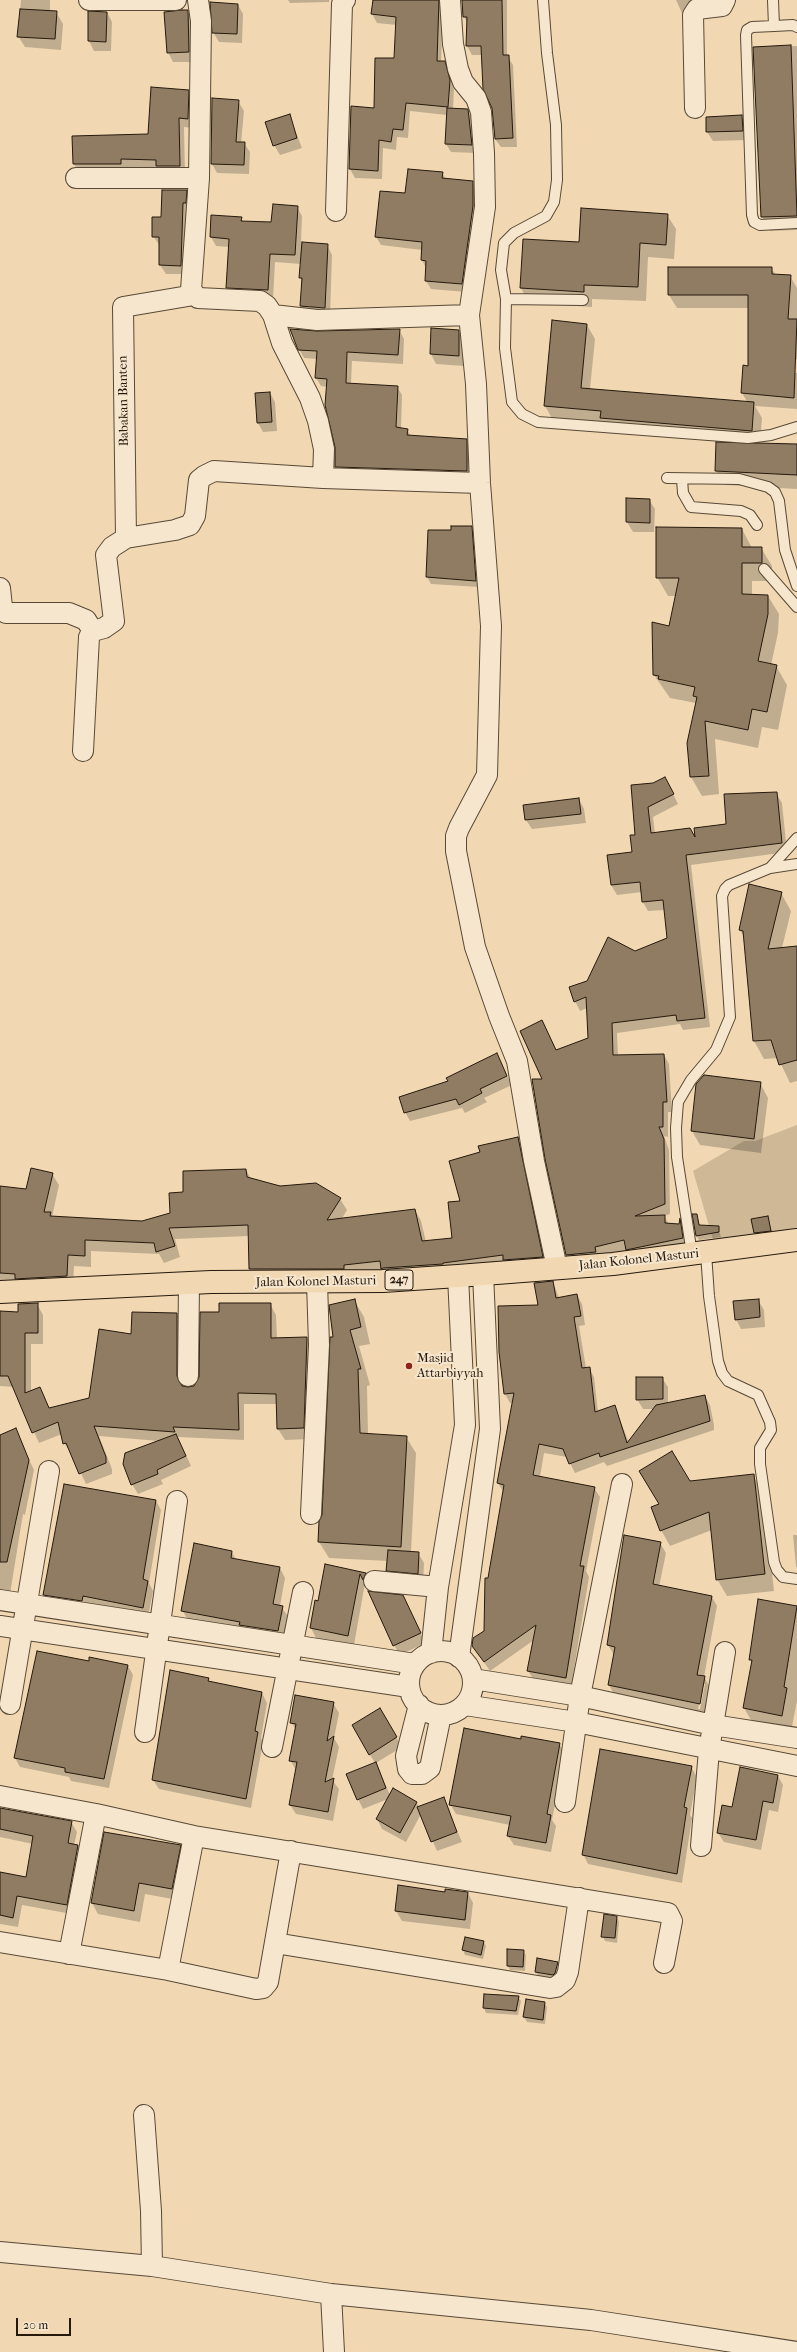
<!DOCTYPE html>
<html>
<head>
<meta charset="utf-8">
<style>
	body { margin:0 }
	#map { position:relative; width:797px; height:2352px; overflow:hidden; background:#f1d8b2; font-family:"IM FELL French Canon",serif }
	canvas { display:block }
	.scale { position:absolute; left:16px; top:2318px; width:55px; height:18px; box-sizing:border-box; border:2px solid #25190d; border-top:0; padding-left:5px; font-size:12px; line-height:14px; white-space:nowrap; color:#25190d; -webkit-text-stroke:3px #f6e6cd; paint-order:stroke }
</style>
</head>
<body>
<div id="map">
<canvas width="797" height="2352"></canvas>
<div class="scale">20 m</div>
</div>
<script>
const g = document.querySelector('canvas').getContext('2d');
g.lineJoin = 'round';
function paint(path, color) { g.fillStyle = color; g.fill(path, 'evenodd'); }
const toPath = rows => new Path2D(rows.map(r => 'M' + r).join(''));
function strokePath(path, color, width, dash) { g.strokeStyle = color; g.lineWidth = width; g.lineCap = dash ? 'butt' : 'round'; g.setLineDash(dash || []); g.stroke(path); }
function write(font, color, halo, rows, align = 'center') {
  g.font = font + ' "IM FELL French Canon",serif'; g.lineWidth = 4; g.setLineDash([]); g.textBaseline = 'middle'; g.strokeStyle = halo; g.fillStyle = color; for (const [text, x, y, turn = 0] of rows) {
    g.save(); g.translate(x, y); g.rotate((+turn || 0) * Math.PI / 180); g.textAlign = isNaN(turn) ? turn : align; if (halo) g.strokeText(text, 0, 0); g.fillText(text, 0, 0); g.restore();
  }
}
paint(toPath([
	[797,1125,797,1230,714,1243,693,1171,744,1141,755,1141]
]), '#ceb896');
paint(toPath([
	[21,0,50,0,50,12,56,12,63,24,61,50,25,47,18,36],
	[288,0,329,0,329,2,290,3],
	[374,0,448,0,443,10,441,62,444,62,449,71,454,89,453,109,467,110,472,118,476,153,451,152,446,144,447,115,410,111,408,138,397,137,396,150,383,148,382,179,355,178,350,169,395,59,397,25,377,23,372,14],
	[462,0,507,0,507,56,513,65,517,147,501,147,495,139,493,108,483,55,472,55,467,46,468,24,464,17],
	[676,0,708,0,693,12,682,13],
	[238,5,243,14,242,43,219,42,213,32],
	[187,11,193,20,194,62,173,62,168,52],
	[89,12,107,12,112,22,111,51,94,51,89,41],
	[797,46,797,230,770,231,762,217,754,48],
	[188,91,193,100,193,128,184,127,185,175,79,173,74,164,73,137,149,135],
	[238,101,244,111,241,143,244,143,250,152,249,174,217,173,212,164],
	[289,115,302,148,280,155,274,145],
	[742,117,747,126,748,140,713,141,707,132],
	[442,173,446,179,472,182,477,190,466,292,431,289,426,281,426,268,422,260,422,250,381,245,376,237,406,194],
	[186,190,191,200,186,274,166,274,160,265,160,246,153,236,162,218],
	[297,207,302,216,301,243,327,245,332,255,330,317,307,316,301,306,301,264,275,262,273,299,232,296,227,288,229,247,216,246,211,237,241,218,243,222,272,224],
	[667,215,676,229,674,259,648,257,646,301,592,299,592,307,529,303,521,288,524,240,580,243],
	[771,268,776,275,790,276,797,288,797,359,756,359,749,308,677,308,669,295],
	[587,325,595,339,590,389,748,403,742,393,744,367,797,373,797,409,755,406,762,418,760,444,797,445,797,489,725,485,716,471,717,441,610,432,553,420,545,406],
	[432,329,458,331,464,341,464,366,436,364,431,354],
	[399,330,404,339,403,364,352,361,351,384,397,387,402,395,401,429,407,430,411,436,466,440,471,449,472,480,341,475,336,467,336,447,328,387,321,386,316,378,317,359,304,358,299,349,317,332],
	[270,393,275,402,277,431,263,432,258,423],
	[627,499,649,500,655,509,654,532,633,532,627,522],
	[471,527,475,534,479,587,431,584,427,577,429,531,452,531],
	[742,529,752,548,761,548,772,566,772,581,752,581,752,596,768,596,779,614,778,633,771,665,776,666,787,685,778,730,762,727,758,748,715,739,719,794,702,796,691,777,688,743,696,703,670,698,654,675,670,627,676,596,668,596,657,577],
	[632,786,670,788,678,804,653,817,655,834,696,840,727,824,776,793,782,803,787,852,691,865,710,1027,683,1030,680,1024,617,1033,618,1056,664,1055,669,1064,672,1112,668,1112,668,1137,664,1136,669,1150,670,1214,664,1216,669,1224,680,1225,681,1221,685,1229,688,1248,633,1259,628,1250,573,1265,567,1255,543,1079,542,1022,557,1051,589,1039,587,1008,580,1011,575,1001,588,982,635,952,668,938,665,910,648,911,643,902,642,892,617,895,611,885,633,853,636,835],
	[579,799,584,809,586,823,532,829,526,820],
	[781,893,791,911,782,948,797,947,797,1081,790,1083,778,1058,764,1059,754,1041,745,939,740,930],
	[496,1054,512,1085,484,1098,487,1102,465,1113,462,1108,410,1121,405,1112,449,1082],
	[760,1083,768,1098,761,1153,700,1145,692,1131],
	[518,1138,524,1149,548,1268,257,1280,250,1269,249,1236,175,1239,180,1257,164,1263,159,1254,91,1251,91,1267,74,1266,73,1287,0,1284,0,1187,27,1191,52,1174,59,1185,52,1217,142,1222,171,1213,185,1193,246,1170,251,1179,340,1199,347,1210,341,1220,415,1210,421,1221,426,1242,453,1238,462,1202,481,1153],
	[697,1215,700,1226,718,1227,721,1237,699,1240,697,1236],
	[767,1217,773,1235,757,1237,755,1233],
	[553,1282,559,1298,577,1295,582,1304,585,1325,579,1326,586,1368,589,1368,594,1377,598,1412,615,1407,629,1443,654,1409,643,1409,637,1399,662,1378,668,1387,668,1403,705,1396,710,1405,714,1425,714,1430,607,1466,604,1462,575,1473,567,1457,544,1453,540,1477,594,1488,600,1497,586,1571,589,1577,571,1687,534,1680,528,1671,534,1640,490,1671,473,1646,485,1631,489,1579,504,1493,498,1483,513,1403,510,1403,505,1394,500,1352,539,1306],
	[354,1300,364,1317,370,1344,359,1346,370,1385,367,1386,368,1434,406,1437,416,1453,411,1553,418,1553,424,1563,423,1583,393,1580,388,1570,388,1561,329,1558,319,1542,323,1515,334,1338],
	[758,1300,764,1310,765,1327,741,1329,736,1319],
	[37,1304,43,1315,43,1344,31,1344,31,1392,40,1388,50,1409,90,1399,132,1335,177,1314,183,1325,182,1387,188,1388,195,1387,200,1377,220,1313,270,1304,276,1315,277,1339,307,1338,313,1349,309,1439,285,1440,278,1429,278,1404,244,1404,244,1440,178,1437,191,1466,161,1480,163,1484,138,1494,132,1484,159,1441,99,1436,112,1469,112,1474,86,1484,72,1454,64,1443,62,1434,39,1443,14,1387,0,1386,0,1312,19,1313],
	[15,1430,34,1470,25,1515,23,1514,10,1594,0,1592,0,1436],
	[753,1476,763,1492,774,1591,727,1596,717,1579,712,1530,670,1546,661,1530,689,1482],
	[156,1501,161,1510,149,1583,153,1591,148,1617,50,1604,44,1595],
	[793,1535,797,1535,797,1568,796,1566],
	[660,1543,666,1553,659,1587,712,1597,717,1606,704,1677,710,1687,705,1713,614,1694,609,1685,614,1655,608,1645],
	[703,1684,705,1684,700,1709,698,1709],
	[232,1552,236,1560,280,1568,285,1578,280,1606,288,1616,283,1640,188,1620,182,1610],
	[326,1566,366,1574,371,1583,365,1583,354,1645,316,1638,311,1628,319,1602],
	[403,1596,425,1643,400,1655,394,1645],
	[759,1600,797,1607,797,1701,791,1732,754,1725,744,1708,753,1664,750,1659],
	[89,1662,128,1666,133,1675,109,1788,71,1781,69,1777,20,1767,15,1758],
	[208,1679,210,1683,262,1693,267,1703,261,1738,263,1742,251,1808,159,1789,153,1780],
	[333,1703,339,1713,334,1738,339,1747,332,1780,339,1789,333,1821,296,1814,290,1805,296,1770,290,1760,296,1730,291,1722],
	[379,1710,402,1747,376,1763,390,1795,417,1803,419,1807,443,1798,462,1842,437,1851,421,1814,406,1842,382,1829,377,1819,388,1799,363,1809,358,1799,375,1763,353,1726],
	[521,1740,559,1744,565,1753,552,1820,556,1826,551,1852,514,1845,508,1836,510,1825,456,1814,450,1804],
	[691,1767,697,1777,690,1815,692,1818,682,1883,588,1864,583,1854],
	[778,1776,783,1785,778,1812,769,1810,761,1850,724,1842,718,1833,733,1808],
	[0,1808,71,1822,77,1832,74,1845,78,1845,83,1855,72,1914,22,1905,18,1927,0,1924,0,1873,26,1878,33,1844,0,1837],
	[180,1846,187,1857,178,1900,145,1894,140,1922,98,1914,92,1903],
	[446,1893,468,1893,473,1903,470,1929,402,1921,396,1911],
	[617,1917,619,1922,617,1943,605,1941,603,1937],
	[466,1938,483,1941,486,1946,483,1959,465,1955,463,1950],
	[523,1951,526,1955,525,1971,510,1970,508,1966],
	[557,1963,560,1967,555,1979,538,1976,536,1972],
	[485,1995,518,1997,521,2001,518,2015,486,2013,484,2008],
	[526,2000,544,2003,547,2007,545,2024,527,2022,524,2017]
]), '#0003');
const building = toPath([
	[373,0,439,0,437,61,445,61,450,80,448,107,406,103,403,130,393,129,391,142,379,140,378,171,349,169,351,106,374,108,375,58,394,58,396,17,371,14,373,0],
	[462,0,502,0,503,55,509,55,513,138,495,139,492,108,483,89,481,46,466,46,467,17,463,17,462,0],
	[210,2,238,4,237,34,212,33,210,2],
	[20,9,57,11,55,39,17,37,20,9],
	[182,10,188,10,189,52,167,53,164,12,182,10],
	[88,11,107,12,106,42,88,41,88,11],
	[791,45,797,216,761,217,753,47,791,45],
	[151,87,189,90,188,119,179,118,180,166,156,166,156,160,121,159,121,164,73,164,72,136,148,134,151,87],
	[212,98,239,100,236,142,245,142,244,165,211,164,212,98],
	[447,108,468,109,472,145,445,144,447,108],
	[290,114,297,138,273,146,265,122,290,114],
	[742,115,743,131,706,132,706,117,742,115],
	[408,169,443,172,442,178,473,181,473,206,462,284,425,281,426,261,421,260,422,242,375,237,380,191,405,193,408,169],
	[162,190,187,190,186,203,183,203,181,266,159,265,159,237,152,237,152,217,161,217,162,190],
	[273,204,298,206,295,255,270,254,268,290,226,288,229,239,210,237,211,215,242,217,241,221,271,222,273,204],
	[581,208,668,214,666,245,640,243,638,287,584,285,584,292,520,288,523,239,579,242,581,208],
	[302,242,328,244,325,308,300,306,302,278,299,278,302,242],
	[668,267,772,267,772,274,791,275,788,319,797,319,794,398,741,393,743,365,748,366,748,295,668,295,668,267],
	[552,320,587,324,581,388,754,402,752,431,600,418,601,411,544,406,552,320],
	[431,328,459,330,459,356,430,354,431,328],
	[290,329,317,331,400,329,398,355,347,352,346,383,398,386,396,427,408,429,407,435,467,439,467,471,335,467,335,447,325,405,327,379,315,378,317,351,298,350,290,329],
	[270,392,272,422,257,423,255,393,270,392],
	[716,442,797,444,797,475,715,471,716,442],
	[626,498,650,499,650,523,626,522,626,498],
	[451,526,472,526,476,581,426,577,428,530,451,530,451,526],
	[656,527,742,528,742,547,762,547,762,563,742,563,742,594,768,595,768,614,758,661,777,665,767,712,752,709,748,730,705,721,709,776,690,777,687,743,697,697,693,696,695,687,658,679,659,676,653,675,652,622,669,626,679,578,656,578,656,527],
	[665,777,674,794,648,807,651,833,690,828,695,837,694,828,726,824,724,794,777,792,782,843,686,855,705,1018,677,1021,676,1015,612,1023,613,1055,664,1054,667,1102,663,1102,663,1127,659,1127,664,1139,665,1204,635,1216,665,1215,665,1223,679,1224,680,1218,683,1238,626,1250,624,1240,595,1247,596,1252,566,1255,545,1159,532,1079,542,1079,520,1031,542,1020,556,1050,588,1038,586,997,574,1002,569,987,587,981,608,937,635,951,667,938,663,900,642,902,640,882,611,885,607,855,632,852,630,835,635,835,631,785,653,783,665,777],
	[579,798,581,814,525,820,523,805,579,798],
	[749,884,782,892,768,949,797,946,797,1060,779,1065,771,1040,753,1041,743,931,739,930,749,884],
	[497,1053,507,1076,480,1089,482,1093,459,1105,456,1099,404,1113,399,1097,448,1081,446,1078,497,1053],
	[704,1075,761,1082,754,1139,691,1131,696,1084,704,1075],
	[518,1137,543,1257,503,1260,503,1255,443,1263,443,1264,383,1268,381,1269,380,1261,344,1265,344,1269,249,1269,248,1225,169,1228,175,1246,156,1252,154,1243,85,1240,85,1256,68,1255,67,1276,15,1279,15,1274,0,1273,0,1186,26,1189,31,1168,53,1173,44,1212,51,1212,50,1216,142,1221,170,1213,169,1193,183,1192,183,1171,246,1169,247,1177,280,1186,316,1183,341,1198,327,1220,415,1209,422,1241,452,1238,448,1202,460,1201,449,1161,480,1152,478,1146,518,1137],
	[692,1214,697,1214,699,1225,719,1226,719,1232,696,1236,692,1214],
	[768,1216,771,1231,754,1233,751,1219,768,1216],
	[553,1281,556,1298,577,1294,581,1316,574,1317,582,1368,590,1367,595,1412,615,1405,627,1443,656,1405,705,1395,709,1415,710,1421,600,1457,599,1453,569,1464,563,1449,539,1444,533,1475,595,1487,580,1566,584,1566,566,1678,527,1671,536,1625,484,1662,472,1646,473,1638,484,1631,485,1578,488,1578,504,1485,497,1483,514,1393,504,1394,499,1352,498,1306,538,1305,534,1283,553,1281],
	[355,1299,361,1327,350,1330,361,1369,358,1369,360,1433,407,1436,401,1547,318,1542,319,1521,322,1515,330,1337,333,1337,329,1305,355,1299],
	[759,1299,760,1317,735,1320,733,1301,759,1299],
	[38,1303,38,1333,25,1333,25,1393,40,1387,49,1408,89,1398,99,1329,131,1334,132,1312,177,1313,177,1376,182,1386,188,1387,194,1386,199,1377,200,1312,219,1312,219,1303,271,1303,271,1338,307,1337,304,1428,277,1429,276,1394,238,1393,239,1430,173,1427,175,1432,94,1426,106,1457,106,1463,79,1474,66,1443,63,1444,58,1422,32,1433,8,1376,0,1376,0,1311,18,1312,18,1304,38,1303],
	[636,1377,663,1377,663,1399,636,1400,636,1377],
	[16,1428,29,1460,7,1562,0,1562,0,1435,16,1428],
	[176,1434,186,1456,157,1470,158,1474,131,1485,123,1464,125,1453,176,1434],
	[672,1451,690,1481,754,1474,765,1574,716,1580,709,1512,660,1531,651,1507,659,1504,639,1471,672,1451],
	[64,1484,156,1500,143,1579,148,1581,143,1608,83,1596,82,1601,43,1595,64,1484],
	[624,1535,661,1542,653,1584,712,1596,697,1675,705,1676,700,1704,608,1685,615,1647,607,1645,624,1535],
	[194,1543,232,1551,231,1558,280,1567,273,1604,283,1606,278,1631,239,1625,240,1622,181,1611,194,1543],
	[388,1550,419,1552,418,1574,386,1571,388,1550],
	[325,1564,366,1573,363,1580,360,1574,348,1636,310,1628,315,1600,318,1601,325,1564],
	[368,1591,403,1595,421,1633,393,1646,368,1591],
	[758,1599,797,1606,784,1687,787,1688,782,1716,743,1708,752,1660,749,1660,758,1599],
	[37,1651,89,1661,89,1657,128,1665,104,1779,65,1772,65,1768,14,1758,37,1651],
	[170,1670,209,1678,208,1681,262,1692,255,1731,258,1732,246,1799,152,1780,170,1670],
	[295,1695,334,1702,327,1741,334,1736,325,1782,334,1778,328,1812,289,1805,297,1762,289,1761,296,1724,290,1723,295,1695],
	[380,1708,397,1737,369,1755,352,1725,380,1708],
	[464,1728,521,1739,521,1736,560,1743,547,1814,551,1815,546,1843,507,1836,511,1816,449,1805,464,1728],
	[600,1749,692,1766,684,1807,687,1808,677,1874,582,1855,600,1749],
	[376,1762,386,1788,357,1800,346,1774,376,1762],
	[740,1767,778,1775,773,1803,763,1801,756,1840,717,1833,722,1805,732,1807,740,1767],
	[393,1788,417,1802,400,1833,376,1819,393,1788],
	[444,1797,457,1832,431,1842,417,1807,444,1797],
	[0,1808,72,1821,68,1843,78,1845,67,1905,17,1896,13,1918,0,1915,0,1872,26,1877,33,1836,0,1829,0,1808],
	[104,1832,181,1845,172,1889,139,1883,134,1911,91,1903,104,1832],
	[398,1885,445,1892,445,1889,468,1892,465,1920,395,1911,398,1885],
	[604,1914,617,1916,615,1938,601,1937,604,1914],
	[465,1937,484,1941,481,1955,462,1950,465,1937],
	[507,1949,524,1950,523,1967,507,1966,507,1949],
	[537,1958,558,1962,555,1973,553,1975,535,1972,537,1958],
	[484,1994,519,1996,516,2011,483,2008,484,1994],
	[526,1999,545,2002,543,2020,523,2017,526,1999]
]);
paint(building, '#8f7c63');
strokePath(building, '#25190d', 1);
const lane = toPath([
	[543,0,547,53,556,125,557,180,554,202,546,216,514,233,504,243,501,270,506,299,505,348,512,402,522,414,538,422,748,438,771,435,797,427],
	[773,0,774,26,752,27,747,30,746,35,752,215,754,222,760,225,797,223],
	[774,26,793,25,797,27],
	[506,299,583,300],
	[667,478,739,479,768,487,775,492,779,501,785,550,797,586],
	[682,479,683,493,691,507,741,511,750,515,757,525],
	[764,569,797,607],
	[770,868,797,864],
	[706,1253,709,1296,718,1361,722,1373,728,1381,758,1395,770,1422,771,1430,760,1448,760,1464,774,1562,777,1570,783,1577,797,1579],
	[692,1254,677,1157,676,1128,678,1102,691,1080,716,1050,730,1017,722,896,725,889,729,885,770,868,797,838]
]);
const street = toPath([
	[89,0,176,0],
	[198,0,201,21,199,178,191,290,198,298,260,301,267,306,273,315,282,343,310,398,318,421,324,449,323,478],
	[450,0,453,44,458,69,463,82,476,98,481,112,484,153,485,207,469,315,476,384,480,483,491,626,487,775,459,828,456,836,456,851,475,947,499,1016,517,1061,534,1161,557,1268],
	[695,108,693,15,697,9,722,6,725,0],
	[76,178,199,178],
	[336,211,342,4,345,0],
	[273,315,317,320,469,315],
	[126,538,123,307,194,295],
	[0,588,2,607,6,613,69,613,86,620,93,631],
	[83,751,89,637,93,631,104,628,114,621,106,555,112,547,126,538,175,530,190,525,195,516,199,480,204,476,214,471,323,478,480,483],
	[188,1376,189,1283],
	[311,1514,319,1345,317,1282],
	[374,1581,438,1587],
	[0,1600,415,1664],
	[0,1626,409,1687],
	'409 1683a32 32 0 1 1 64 0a32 32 0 1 1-64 0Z',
	[431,1653,438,1587,465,1425,458,1276],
	[459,1657,490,1429,483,1274],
	[473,1679,580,1696,713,1725,797,1738],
	[10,1704,49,1471],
	[419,1705,406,1756,408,1769,412,1774,422,1774,430,1768,441,1715],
	[465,1705,576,1722,797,1766],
	[145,1732,177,1501],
	[272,1747,303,1592],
	[0,1796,96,1814,194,1836,668,1913,672,1921,664,1963],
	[565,1802,580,1696,622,1484],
	[701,1846,709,1750,725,1652],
	[0,1942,168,1970,256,1989,263,1988,268,1982,291,1851],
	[275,1943,550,1988,556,1987,565,1980,568,1972,579,1898],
	[69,1954,96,1814],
	[168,1970,194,1836],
	[144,2115,151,2211,152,2266],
	[0,2252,152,2266,331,2294,591,2320,797,2352],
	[331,2294,334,2352]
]);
const primary = toPath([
	[0,1292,211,1282,383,1281,458,1276,613,1264,797,1240]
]);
strokePath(lane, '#584936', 12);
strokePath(street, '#584936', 22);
strokePath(primary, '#25190d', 24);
strokePath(lane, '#f6e6cd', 10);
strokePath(street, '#f6e6cd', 20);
strokePath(primary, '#f1d8b2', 22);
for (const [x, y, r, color] of [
	[409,1366,4,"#8f2418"]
]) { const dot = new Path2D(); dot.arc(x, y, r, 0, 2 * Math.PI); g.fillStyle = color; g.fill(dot); strokePath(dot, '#f6e6cd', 1.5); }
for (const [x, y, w] of [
	[399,1280,28]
]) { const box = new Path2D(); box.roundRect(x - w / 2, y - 10, w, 20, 3); g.fillStyle = '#f6e6cd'; g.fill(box); strokePath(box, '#25190d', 1); }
write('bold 12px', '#25190d', null, [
	["247",399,1280]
]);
write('13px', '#25190d', '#f6e6cd', [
	["Babakan Banten",124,401,-91],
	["Jalan Kolonel Masturi",639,1260,-6],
	["Jalan Kolonel Masturi",316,1282,-1]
]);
write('13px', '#25190d', '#f6e6cd', [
	["Masjid",417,1359],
	["Attarbiyyah",417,1374]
], 'left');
</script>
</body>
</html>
